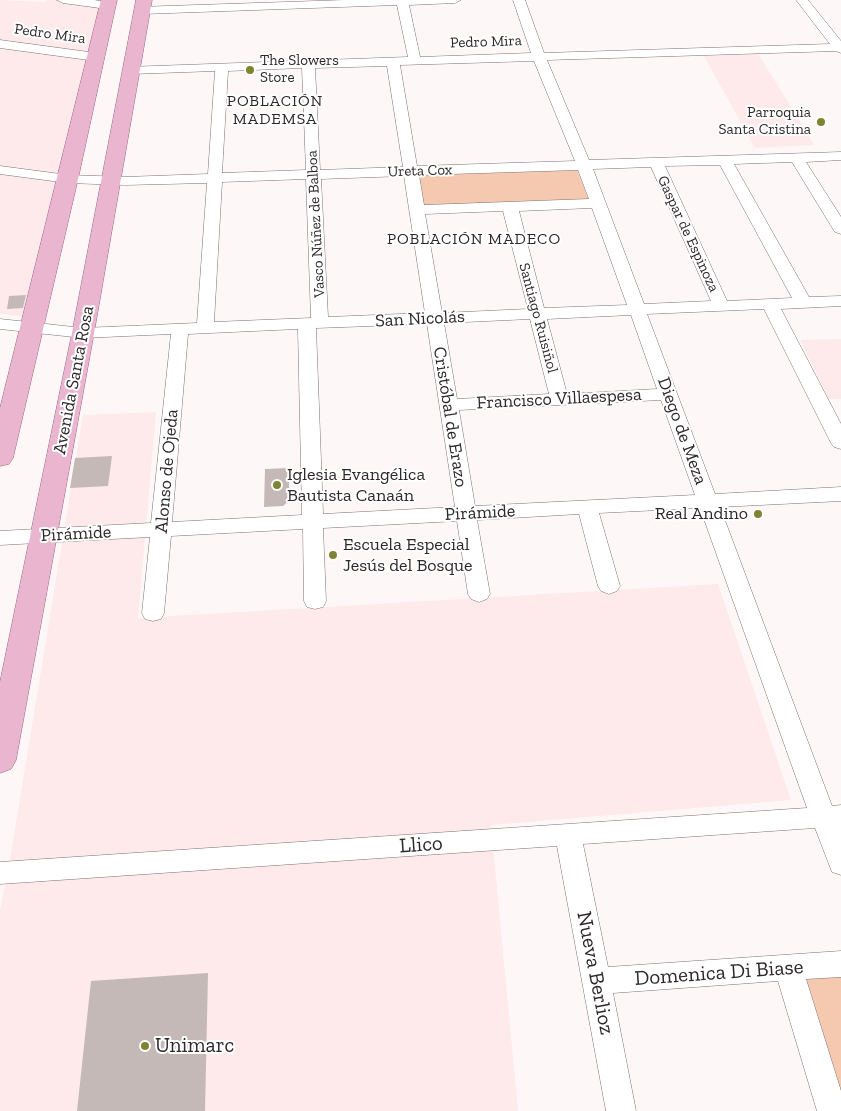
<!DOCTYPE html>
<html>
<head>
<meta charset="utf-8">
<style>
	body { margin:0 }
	canvas { display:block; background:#fef7f7 }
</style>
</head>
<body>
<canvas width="841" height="1111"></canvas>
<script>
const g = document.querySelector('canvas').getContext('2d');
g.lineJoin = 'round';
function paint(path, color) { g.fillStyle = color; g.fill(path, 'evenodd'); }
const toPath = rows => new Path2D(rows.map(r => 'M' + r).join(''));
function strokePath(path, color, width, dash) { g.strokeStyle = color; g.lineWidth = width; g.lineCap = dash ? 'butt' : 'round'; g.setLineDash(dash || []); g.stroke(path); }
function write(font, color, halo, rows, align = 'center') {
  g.font = font + ' "Zilla Slab",serif'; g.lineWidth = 4; g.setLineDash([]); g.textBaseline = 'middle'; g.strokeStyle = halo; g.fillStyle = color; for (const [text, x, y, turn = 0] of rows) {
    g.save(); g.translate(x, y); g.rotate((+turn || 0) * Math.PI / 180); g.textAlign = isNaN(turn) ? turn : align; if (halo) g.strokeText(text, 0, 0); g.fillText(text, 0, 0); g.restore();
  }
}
paint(toPath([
	[0,0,45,2,47,0,103,0,23,317,0,313],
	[758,54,787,100,814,145,755,148,704,56],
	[841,339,841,399,829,399,800,340],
	[156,412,138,618,718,584,791,800,491,825,518,1111,0,1111,0,910,9,866,83,415]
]), '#fee9eb');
paint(toPath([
	[577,170,590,202,423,208,417,175],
	[841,968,841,1111,778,972]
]), '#f5c9b0');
paint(toPath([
	[26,295,23,308,7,309,9,296],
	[112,456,108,486,70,488,75,458],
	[289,468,289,501,283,506,264,507,265,469],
	[208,973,205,1111,77,1111,91,981]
]), '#c4b9b7');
const minor = toPath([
	[57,0,94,0,111,3,113,5,107,9,63,3,57,0],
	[345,0,461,0,455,3,409,5,420,57,531,53,513,0,525,0,544,53,830,44,796,0,808,0,841,41,841,53,836,51,547,60,589,160,841,152,841,160,806,162,841,217,841,234,835,232,833,229,792,162,734,164,809,297,841,296,841,306,781,309,841,424,841,449,834,447,831,443,764,309,647,314,715,494,841,487,841,501,720,507,832,806,841,805,841,875,832,872,815,828,583,844,608,967,841,951,841,977,806,979,841,1091,841,1111,817,1111,778,981,613,993,636,1111,606,1111,557,846,0,884,0,862,807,808,700,508,599,513,620,586,617,591,609,594,601,591,598,586,579,514,477,520,490,594,487,599,479,602,471,599,468,594,457,521,323,528,326,601,323,607,315,609,307,607,304,601,303,529,171,536,164,613,161,619,153,621,145,619,142,613,150,537,0,545,0,531,151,523,171,334,83,338,0,329,0,319,83,328,197,323,207,183,125,185,68,183,0,174,0,166,68,175,125,177,208,174,215,71,131,74,125,70,126,67,408,57,397,5,142,14,138,13,136,10,138,7,345,0],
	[534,61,575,161,417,166,400,65,534,61],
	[387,66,403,167,320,170,315,68,387,66],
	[302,68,306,170,222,173,228,71,302,68],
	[720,165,792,298,727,301,665,166,720,165],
	[651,167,711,301,644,304,593,169,651,167],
	[578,170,589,199,424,205,419,175,578,170],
	[404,176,425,313,328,317,321,179,404,176],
	[306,179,311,318,214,322,222,182,306,179],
	[592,208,627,305,544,308,519,211,592,208],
	[503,211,528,309,442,313,425,214,503,211],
	[631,315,657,389,567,394,547,319,631,315],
	[530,319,549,394,457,399,444,323,530,319],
	[427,324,455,507,323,514,316,328,427,324],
	[298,329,302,515,172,522,188,334,298,329],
	[661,400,695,495,475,506,459,410,661,400],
	[0,40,96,53,102,57,96,61,0,48,0,40]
]);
const major = toPath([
	[101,0,117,0,78,179,13,458,9,464,0,466,0,408,101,0],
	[136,0,152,0,94,333,16,760,11,769,0,773,0,682,72,333,136,0]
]);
strokePath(minor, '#7c7172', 1);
strokePath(major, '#9e6480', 1);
paint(minor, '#fff');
paint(major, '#eab6cf');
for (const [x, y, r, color] of [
	[250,70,5,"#7e8430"],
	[821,122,5,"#7e8430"],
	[277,485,5,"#7e8430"],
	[758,514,5,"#7e8430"],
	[333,555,5,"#7e8430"],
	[145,1046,5,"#7e8430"]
]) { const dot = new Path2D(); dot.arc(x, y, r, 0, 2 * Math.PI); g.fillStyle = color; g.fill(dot); strokePath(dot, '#fff', 2); }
write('15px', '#2c2728', '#fff', [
	["Pedro Mira",50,34,8],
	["Pedro Mira",486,42,-2],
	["Ureta Cox",420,171,-2],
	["Vasco Núñez de Balboa",316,224,-93],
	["Gaspar de Espinoza",688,234,65],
	["Santiago Ruisiñol",538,318,75]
]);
write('15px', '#2c2728', '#fff', [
	["The Slowers",260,61],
	["Store",260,78],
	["Parroquia",811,113,"right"],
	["Santa Cristina",811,130,"right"]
], 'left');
g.letterSpacing = '1px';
write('16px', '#2c2728', '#fff', [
	["POBLACIÓN",275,101],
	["MADEMSA",275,119],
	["POBLACIÓN MADECO",474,239]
]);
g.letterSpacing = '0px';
write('18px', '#2c2728', '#fff', [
	["San Nicolás",420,319,-3],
	["Avenida Santa Rosa",74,380,-79],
	["Francisco Villaespesa",559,399,-3],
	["Cristóbal de Erazo",450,417,81],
	["Diego de Meza",682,431,70],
	["Alonso de Ojeda",167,471,-85],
	["Pirámide",480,513,-3],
	["Pirámide",76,534,-3]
]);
write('18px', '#2c2728', '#fff', [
	["Iglesia Evangélica",287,475],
	["Bautista Canaán",287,496],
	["Real Andino",748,514,"right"],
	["Escuela Especial",343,545],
	["Jesús del Bosque",343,566]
], 'left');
write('21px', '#2c2728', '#fff', [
	["Llico",421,845,-4],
	["Nueva Berlioz",595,973,79],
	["Domenica Di Biase",719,973,-4]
]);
write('21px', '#2c2728', '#fff', [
	["Unimarc",155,1046]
], 'left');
</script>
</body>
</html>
